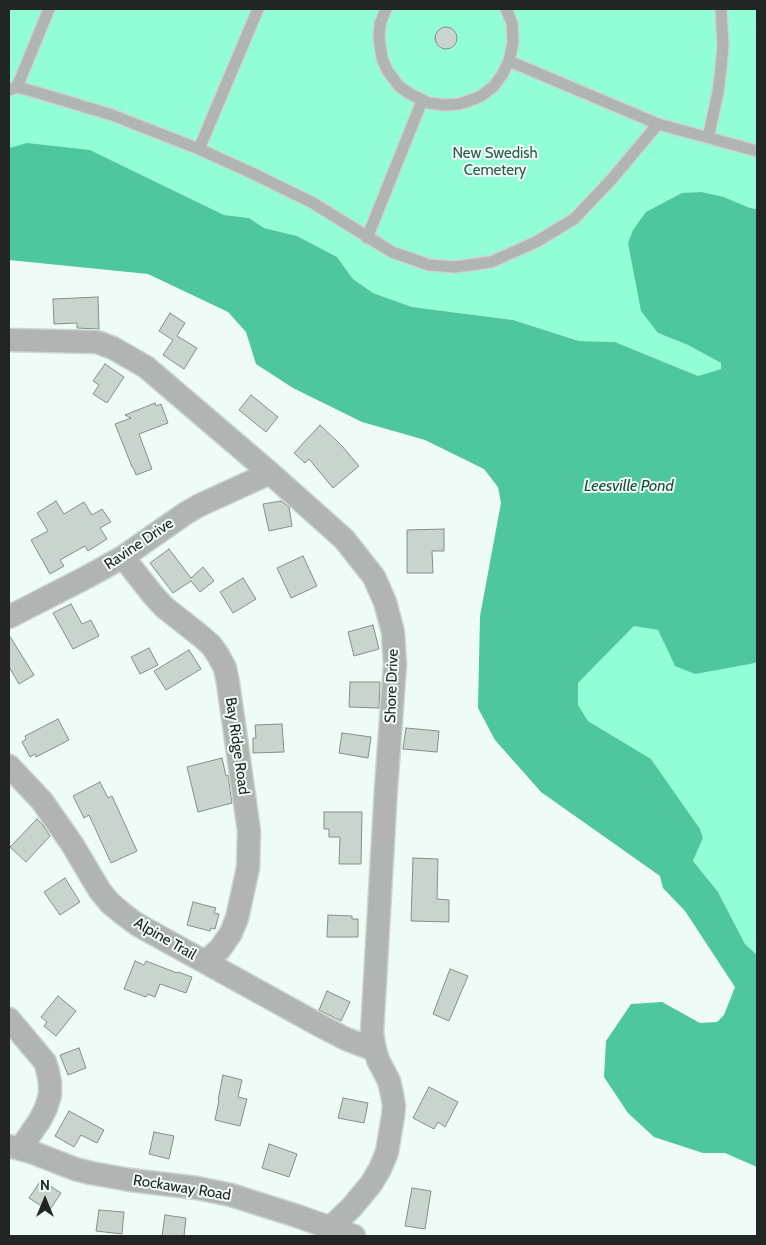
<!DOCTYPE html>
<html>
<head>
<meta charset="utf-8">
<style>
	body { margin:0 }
	#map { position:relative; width:766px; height:1245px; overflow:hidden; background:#effbf6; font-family:Cabin,sans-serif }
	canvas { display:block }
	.frame { position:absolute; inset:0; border:10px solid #212624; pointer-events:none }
	.north { position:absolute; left:20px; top:1175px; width:50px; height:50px; -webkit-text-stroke:4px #effbf6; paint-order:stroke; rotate:0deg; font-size:14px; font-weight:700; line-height:20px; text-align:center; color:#212624 }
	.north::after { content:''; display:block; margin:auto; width:18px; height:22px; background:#212624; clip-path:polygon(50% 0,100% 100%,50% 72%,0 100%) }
</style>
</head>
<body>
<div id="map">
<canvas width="766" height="1245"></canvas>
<div class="frame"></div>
<div class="north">N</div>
</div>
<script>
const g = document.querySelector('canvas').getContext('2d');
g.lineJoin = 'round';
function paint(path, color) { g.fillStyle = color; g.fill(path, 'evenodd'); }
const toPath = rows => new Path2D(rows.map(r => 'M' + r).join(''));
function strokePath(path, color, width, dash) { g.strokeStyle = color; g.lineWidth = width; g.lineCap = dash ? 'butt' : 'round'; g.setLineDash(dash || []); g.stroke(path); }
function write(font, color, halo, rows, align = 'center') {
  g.font = font + ' Cabin,sans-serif'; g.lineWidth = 4; g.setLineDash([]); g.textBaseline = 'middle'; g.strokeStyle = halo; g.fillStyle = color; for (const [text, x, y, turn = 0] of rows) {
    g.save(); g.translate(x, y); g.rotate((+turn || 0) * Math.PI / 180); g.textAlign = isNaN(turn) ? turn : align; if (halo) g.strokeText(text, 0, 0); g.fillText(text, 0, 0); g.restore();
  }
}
paint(toPath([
	[9,9,757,9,757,209,750,208,724,197,658,333,688,345,721,363,721,369,698,376,615,342,579,341,513,320,412,307,373,293,353,279,337,257,297,236,264,228,249,218,224,215,90,150,9,148],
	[634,626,658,630,675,666,755,663,757,660,757,955,745,944,718,892,693,861,703,838,700,829,651,759,588,721,578,705,578,683]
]), '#92fed5');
paint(toPath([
	[27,143,90,150,224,215,249,218,264,228,297,236,337,257,353,279,373,293,412,307,513,320,579,341,615,342,698,376,721,369,721,363,688,345,658,333,641,311,628,243,633,230,646,212,682,193,701,192,724,197,750,208,757,209,757,660,755,663,695,674,675,666,658,630,634,626,578,683,578,705,588,721,651,759,700,829,703,838,693,861,718,892,745,944,757,955,757,1167,725,1153,703,1153,654,1137,628,1113,604,1077,606,1041,631,1004,662,1002,700,1023,717,1022,724,1015,735,987,685,911,663,888,660,876,541,792,495,740,478,708,480,616,501,503,498,487,484,469,425,440,362,422,293,388,256,364,246,332,228,312,148,274,9,260,9,148]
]), '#4ec79e');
const building = toPath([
	'435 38a11 11 0 1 1 22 0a11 11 0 1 1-22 0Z',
	[98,297,99,329,77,328,77,323,54,324,53,299,98,297],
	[170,313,185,323,177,336,197,348,184,369,163,355,173,340,159,331,170,313],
	[105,364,124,377,107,403,93,394,99,385,93,381,105,364],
	[251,395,278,417,266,432,239,410,251,395],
	[155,403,156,406,161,404,168,423,139,434,152,469,136,475,133,467,132,467,115,424,131,418,125,415,155,403],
	[320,425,342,446,359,466,333,488,309,459,305,463,294,453,320,425],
	[56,501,64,514,84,502,92,515,102,509,111,522,100,528,107,539,88,551,85,546,60,560,64,566,50,574,31,540,48,531,37,513,56,501],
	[281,501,289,507,292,526,269,531,263,504,281,501],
	[444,529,444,551,432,551,433,573,407,573,407,530,444,529],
	[169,549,191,578,203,567,214,581,200,592,191,581,173,593,150,563,169,549],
	[303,556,317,586,291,598,277,568,303,556],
	[243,578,256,599,233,613,220,592,243,578],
	[71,604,82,624,91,620,99,636,73,649,53,613,71,604],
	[373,625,379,649,354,656,348,632,373,625],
	[9,635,34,675,19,684,9,667,9,635],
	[149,648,158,665,140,674,131,657,149,648],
	[189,650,201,669,166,690,154,671,189,650],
	[350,682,380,682,379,708,349,707,350,682],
	[58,719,69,740,36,757,35,754,30,757,22,742,26,739,25,736,58,719],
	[282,724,284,752,253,753,253,738,256,738,255,725,282,724],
	[406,728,439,731,437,752,403,749,406,728],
	[342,733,371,737,368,758,339,753,342,733],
	[222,758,226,776,228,775,232,803,198,812,187,767,222,758],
	[100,782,108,798,112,796,137,851,111,863,89,815,84,818,73,796,100,782],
	[324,812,362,812,361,864,339,864,340,837,329,837,329,829,324,829,324,812],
	[37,819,43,825,50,836,26,862,10,847,37,819],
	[413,858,438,859,437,899,449,900,449,922,411,921,413,858],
	[65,878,80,902,60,915,44,892,65,878],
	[193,902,216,908,214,913,219,914,215,929,211,928,210,931,187,925,193,902],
	[328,915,352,916,352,919,358,919,358,937,327,937,328,915],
	[135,961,144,965,146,961,177,973,178,972,192,977,186,993,160,984,155,997,148,994,146,997,124,989,135,961],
	[450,969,468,976,449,1021,433,1014,450,969],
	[327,991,350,1002,341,1021,319,1010,327,991],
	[58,996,76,1011,56,1036,44,1026,47,1022,41,1017,58,996],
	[79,1048,86,1068,68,1075,60,1055,79,1048],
	[223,1075,242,1080,238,1097,247,1099,240,1126,215,1120,219,1100,218,1100,223,1075],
	[429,1087,458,1102,445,1127,438,1122,434,1129,413,1118,429,1087],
	[343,1098,368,1103,364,1123,338,1118,343,1098],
	[69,1111,104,1130,97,1143,81,1135,74,1147,55,1136,69,1111],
	[154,1132,174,1136,169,1159,149,1154,154,1132],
	[269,1144,297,1154,289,1177,262,1168,269,1144],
	[41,1180,61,1193,49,1211,29,1198,41,1180],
	[412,1188,431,1191,425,1229,405,1226,412,1188],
	[99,1210,124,1212,122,1234,96,1231,99,1210],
	[165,1215,186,1218,184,1236,162,1236,165,1215]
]);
paint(building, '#c9d4cf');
strokePath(building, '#848f8a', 1);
const service = toPath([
	[386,9,380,24,379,38,382,58,387,70,399,86,410,94,429,103,444,105,459,104,474,99,481,96,493,87,502,75,509,61,513,42,512,23,506,9],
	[509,61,658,124,757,151],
	[17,87,49,9],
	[9,90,17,87,39,93,112,115,199,149,254,174,313,203,392,252,429,265,455,267,491,262,536,242,574,219,611,180,658,124],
	[708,138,718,92,721,68,723,45,721,9],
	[199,149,258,9],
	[367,238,422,101]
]);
const minor = toPath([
	[9,340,97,342,113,348,146,367,270,473,344,539,374,577,385,602,393,632,395,665,386,788,372,1033,375,1050,378,1060,389,1081,392,1094,394,1106,393,1116,387,1152,380,1169,371,1184,352,1207,330,1228],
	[123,557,153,595,164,607,202,637,211,645,218,655,225,668,228,683,249,831,248,868,237,918,231,933,220,949,205,962],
	[9,617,87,577,123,557,186,513,200,505,270,473],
	[9,766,42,801,72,844,100,891,110,903,123,914,138,925,321,1026,346,1039,375,1050],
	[9,1019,45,1062,48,1072,50,1083,50,1095,46,1108,40,1120,20,1149],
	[9,1146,34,1153,75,1169,91,1173,130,1180,197,1188,231,1195,297,1216,354,1236]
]);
strokePath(service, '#cad5d0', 14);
strokePath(minor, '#cad5d0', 25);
strokePath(service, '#b0b5b3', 11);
strokePath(minor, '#b0b5b3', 22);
write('15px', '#295b49', '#effbf6', [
	["New Swedish",495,154],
	["Cemetery",495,171]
]);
write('15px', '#212624', '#effbf6', [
	["Ravine Drive",139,544,-34],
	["Shore Drive",392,686,-88],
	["Bay Ridge Road",237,746,82],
	["Alpine Trail",165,939,30],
	["Rockaway Road",182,1188,9]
]);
write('italic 16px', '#1a4d3b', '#effbf6', [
	["Leesville Pond",629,486]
]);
</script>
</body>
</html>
